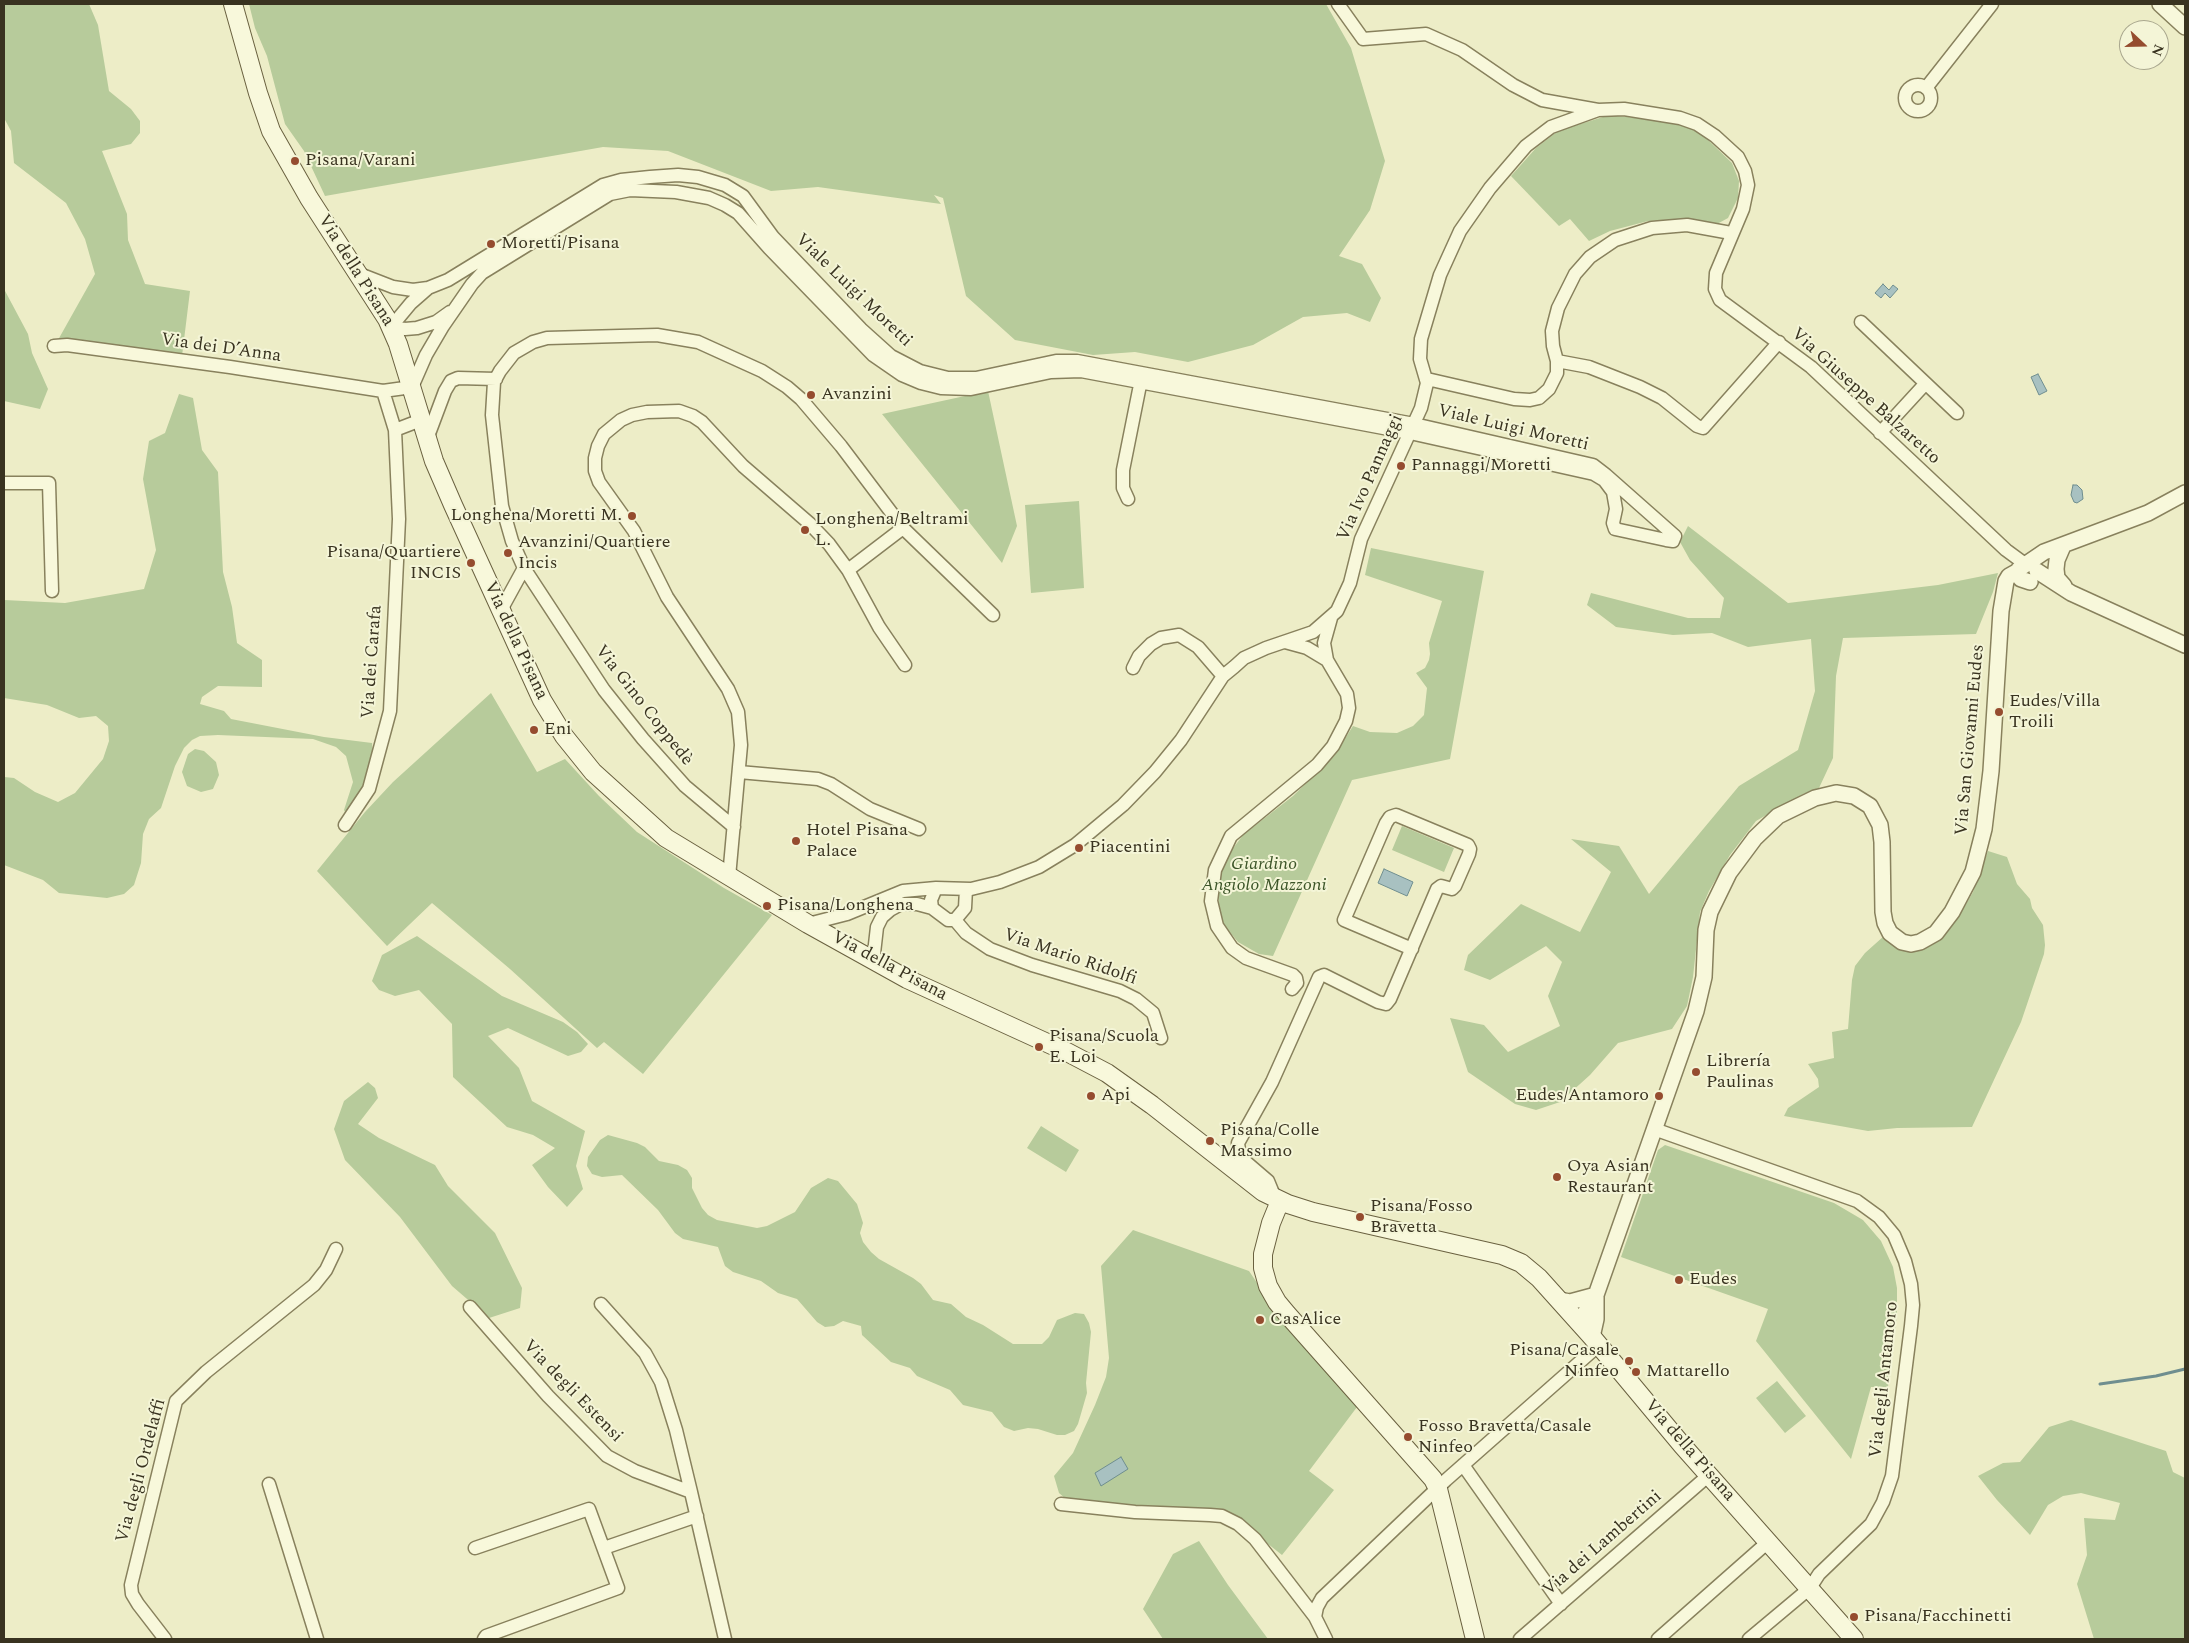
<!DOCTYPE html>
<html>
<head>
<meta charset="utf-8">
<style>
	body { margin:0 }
	#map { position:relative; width:2189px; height:1643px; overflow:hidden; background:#ededc7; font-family:Spectral,serif }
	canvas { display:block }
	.frame { position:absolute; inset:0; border:5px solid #393320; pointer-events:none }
	.north { position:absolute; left:2119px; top:20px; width:50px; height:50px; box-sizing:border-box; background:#f4f5d7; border:1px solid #a9a78e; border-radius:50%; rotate:111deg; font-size:14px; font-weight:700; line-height:20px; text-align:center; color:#393320 }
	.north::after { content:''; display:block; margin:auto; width:18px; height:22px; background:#954c2f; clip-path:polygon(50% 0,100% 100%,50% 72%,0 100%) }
</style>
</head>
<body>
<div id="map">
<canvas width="2189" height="1643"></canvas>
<div class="frame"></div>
<div class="north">N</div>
</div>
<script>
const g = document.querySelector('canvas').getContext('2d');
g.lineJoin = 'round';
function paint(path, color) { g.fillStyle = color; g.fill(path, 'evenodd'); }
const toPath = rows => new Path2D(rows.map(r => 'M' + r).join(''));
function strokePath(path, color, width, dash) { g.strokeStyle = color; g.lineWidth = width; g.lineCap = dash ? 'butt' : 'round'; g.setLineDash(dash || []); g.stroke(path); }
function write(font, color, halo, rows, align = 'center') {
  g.font = font + ' Spectral,serif'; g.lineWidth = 4; g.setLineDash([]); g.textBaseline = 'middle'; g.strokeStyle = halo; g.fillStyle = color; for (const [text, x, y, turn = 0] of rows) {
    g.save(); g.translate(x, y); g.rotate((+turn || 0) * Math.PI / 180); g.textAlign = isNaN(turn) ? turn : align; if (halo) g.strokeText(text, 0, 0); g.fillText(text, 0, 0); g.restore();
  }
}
paint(toPath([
	[4,4,89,4,98,25,109,91,131,109,140,121,140,133,131,144,102,151,127,214,128,240,145,284,190,291,182,356,58,340,95,274,85,239,66,203,14,163,11,131,4,118],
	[249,4,1326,4,1351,48,1385,161,1370,210,1339,256,1362,264,1381,298,1370,322,1347,313,1303,317,1253,345,1188,362,1135,352,1093,355,1015,340,966,296,943,198,934,195,941,204,818,187,771,191,668,151,603,147,325,196,304,151,285,124,267,56,255,28],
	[1616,116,1669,121,1688,126,1706,138,1732,163,1739,181,1738,198,1728,218,1717,224,1688,219,1648,221,1610,231,1589,241,1570,219,1559,226,1511,176,1536,148,1558,131,1603,117],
	[4,289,28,334,32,353,48,389,40,409,4,401],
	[988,391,1017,526,1002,563,882,414],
	[179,394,193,398,202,450,218,472,223,572,232,607,237,643,262,660,262,687,218,686,202,697,200,704,224,711,231,719,324,737,372,743,373,754,366,781,356,804,346,814,344,810,353,782,346,756,336,747,313,739,218,735,200,736,192,740,184,748,175,766,161,808,149,819,143,834,141,863,134,885,124,894,107,898,59,893,43,880,4,865,4,777,14,778,35,792,58,802,75,793,103,759,109,741,108,726,96,716,79,718,47,705,4,698,4,600,65,603,144,589,156,550,143,479,149,441,165,433],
	[1079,501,1084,588,1031,593,1025,505],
	[1688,526,1788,603,1938,585,1998,573,1993,592,1976,634,1843,638,1836,676,1833,758,1819,788,1803,794,1756,821,1730,855,1709,891,1700,912,1693,977,1687,1006,1672,1029,1618,1043,1590,1075,1560,1102,1536,1110,1515,1104,1468,1072,1450,1018,1484,1025,1508,1052,1560,1026,1548,996,1562,962,1546,946,1490,980,1464,970,1468,955,1521,904,1580,932,1611,872,1571,839,1619,846,1649,894,1739,786,1798,750,1815,691,1811,639,1748,647,1712,633,1673,635,1616,627,1587,605,1591,593,1688,618,1720,618,1724,598,1690,560,1680,542],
	[1371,548,1484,571,1450,759,1352,780,1273,956,1259,954,1238,942,1224,925,1218,908,1220,877,1228,855,1243,835,1293,796,1334,756,1353,726,1370,732,1397,733,1413,726,1424,715,1427,688,1416,673,1425,668,1429,660,1430,654,1429,643,1442,601,1365,575],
	[491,693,537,772,565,759,599,796,637,832,724,888,772,915,643,1074,604,1042,597,1048,510,969,432,903,387,946,317,871,365,812,393,782],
	[195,749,204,751,216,762,219,775,213,789,201,792,187,786,182,772,188,754],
	[1402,826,1454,848,1444,872,1392,850],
	[1988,851,2007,857,2017,884,2030,899,2032,908,2043,925,2045,945,2044,954,2021,1022,1972,1127,1897,1128,1868,1131,1784,1116,1788,1108,1819,1087,1818,1079,1808,1064,1834,1058,1832,1032,1848,1029,1852,980,1855,966,1865,953,1884,936,1942,937,1958,918,1973,892],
	[417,936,502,996,563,1022,577,1032,588,1044,581,1052,568,1056,508,1028,488,1036,519,1068,532,1101,585,1131,576,1166,583,1189,567,1207,548,1187,532,1165,555,1148,533,1135,507,1127,453,1077,452,1024,419,990,395,996,379,990,372,981,382,955],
	[368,1082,375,1088,378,1098,358,1124,379,1138,435,1165,448,1186,495,1233,522,1288,520,1308,489,1318,452,1286,400,1217,345,1160,334,1129,344,1101],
	[1041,1126,1079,1150,1066,1172,1027,1148],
	[608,1135,637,1143,645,1147,659,1161,678,1165,687,1170,692,1178,692,1188,702,1208,708,1215,717,1220,757,1228,767,1226,795,1212,811,1188,828,1178,838,1181,857,1204,863,1223,860,1233,863,1242,871,1252,879,1259,913,1278,921,1284,933,1300,951,1304,966,1317,983,1325,1013,1344,1042,1344,1049,1337,1057,1320,1075,1313,1084,1314,1089,1323,1091,1332,1086,1383,1087,1393,1078,1424,1074,1431,1065,1435,1057,1435,1038,1429,1028,1428,1014,1431,1004,1427,992,1412,963,1405,950,1390,917,1376,910,1368,891,1362,862,1335,861,1326,843,1321,834,1326,825,1327,817,1322,797,1299,778,1293,761,1281,733,1272,725,1266,718,1247,683,1239,675,1233,658,1210,622,1175,602,1177,592,1174,587,1166,588,1157,600,1140],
	[1665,1145,1834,1203,1863,1220,1881,1241,1893,1267,1897,1288,1897,1314,1888,1387,1871,1387,1851,1459,1756,1341,1768,1309,1621,1257,1658,1150],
	[1133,1230,1249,1271,1285,1324,1357,1407,1309,1471,1334,1490,1282,1555,1224,1509,1145,1509,1066,1499,1059,1493,1054,1476,1073,1453,1095,1405,1106,1377,1109,1358,1101,1266],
	[1777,1381,1806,1416,1785,1433,1756,1398],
	[2071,1420,2166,1451,2173,1472,2185,1478,2185,1639,2094,1639,2077,1584,2087,1555,2084,1518,2115,1520,2120,1503,2081,1493,2063,1496,2048,1505,2030,1535,1997,1500,1978,1476,2003,1463,2020,1462,2049,1427],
	[1199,1541,1228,1585,1268,1639,1163,1639,1143,1609,1173,1554]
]), '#b7cb9b');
const water = toPath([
	[1883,284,1889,290,1893,285,1898,289,1890,298,1885,293,1881,298,1875,293,1883,284],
	[2038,374,2047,391,2039,395,2031,377,2038,374],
	[2073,485,2077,485,2082,490,2083,499,2077,503,2074,502,2071,495,2073,485],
	[1384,869,1413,882,1407,896,1378,883,1384,869],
	[1121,1457,1128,1469,1101,1486,1095,1473,1121,1457]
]);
paint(water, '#a8c1c1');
strokePath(water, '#6f8e8f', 1);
strokePath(toPath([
	[2100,1384,2156,1376,2185,1369]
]), '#6f8e8f', 3);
const minor = toPath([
	[1338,4,1363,39,1426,34,1462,50,1513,85,1542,100,1598,110,1624,109,1680,118,1697,124,1715,136,1738,157,1745,171,1748,185,1743,209,1716,273,1715,289,1720,300,1811,367,2006,550,2025,564],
	'1905 98a13 13 0 1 1 26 0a13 13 0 1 1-26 0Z',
	[1926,88,1992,4],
	[357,273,393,287,413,290,428,288,448,280,603,185,621,180,650,177,678,175,698,177,725,185,743,196,773,237,861,329,891,356,920,371,948,378,976,378,1056,361,1077,361,1414,424,1593,465,1606,475,1675,536,1673,541,1666,540,1615,529,1613,523,1616,509,1613,492,1604,480,1594,474,1410,433,1081,371,1051,372,971,389,941,388,921,383,902,375,873,355,769,248,738,213,725,205,709,198,676,192,630,190,610,194,482,273,472,284,443,326,426,355,412,387,383,391,395,430],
	[427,289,411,303,391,327,405,329,417,328,436,322,450,312],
	[1861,322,1957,413],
	[54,346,67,345,230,367,383,391],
	[1557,361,1589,367,1640,387,1662,398,1697,426,1703,428,1779,342],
	[1427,379,1514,399,1530,400,1539,398,1549,389,1557,373,1557,361,1553,346,1552,331,1558,308,1575,274,1590,257,1615,240,1652,228,1687,225,1731,233],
	[1880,433,1925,384],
	[427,439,445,391,451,381,458,378,496,379],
	[4,483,49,483,52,591],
	[1128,499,1123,488,1123,470,1142,375],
	[848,570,903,528],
	[501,610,524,568],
	[1285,642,1307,648,1327,660,1347,694,1349,708,1346,721,1333,746,1317,765,1231,836,1215,870,1211,901,1217,926,1232,948,1246,958,1293,975,1296,978,1297,983,1292,989],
	[1327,660,1324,643,1331,618],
	[1133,668,1139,656,1151,644,1161,638,1179,635,1198,647,1223,676],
	[739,772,818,779,831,784,870,809,919,829],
	[345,825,369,789,390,711,399,519,395,430,421,420],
	[734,827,685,786,643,739,604,690,524,568,512,541,502,506,492,415,494,382,500,371,514,353,533,342,547,338,657,335,698,342,762,371,787,387,801,399,841,446,903,528,993,615],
	[729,877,741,745,738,712,728,689,667,597,634,531,599,482,595,471,595,458,598,446,604,434,621,420,632,415,647,412,679,411,693,416,702,422,743,466,809,523,829,544,848,570,879,627,905,665],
	[932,908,931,900,936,888,971,889,1000,882,1039,867,1075,845,1123,805,1155,772,1181,740,1223,676,1234,667,1244,658,1266,648,1313,632,1337,611,1350,583,1361,539,1421,408,1427,383,1420,359,1421,339,1440,275,1460,231,1490,188,1526,146,1551,127,1598,110],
	[955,920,966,933,990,949,1032,965,1120,991,1136,999,1153,1013,1161,1038],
	[808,924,847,914,903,891,936,888],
	[873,962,877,927,882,917,890,910,901,904,917,904,932,908,948,920,955,920,965,908,966,889],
	[1654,1129,1857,1201,1879,1217,1894,1235,1905,1261,1911,1284,1913,1305,1911,1326,1892,1476,1883,1502,1871,1524,1819,1574,1810,1588,1749,1639],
	[1275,1198,1268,1181,1240,1157,1238,1143,1272,1082,1319,977,1324,975,1378,1002,1386,1004,1390,999,1437,889,1441,886,1452,889,1455,886,1469,854,1470,849,1468,845,1396,815,1390,817,1386,823,1344,920,1412,949],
	[601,1304,645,1353,661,1382,676,1430,691,1492],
	[470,1307,548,1396,607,1456,635,1471,691,1492,725,1639],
	[1463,1465,1561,1604],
	[269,1484,317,1639],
	[1061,1504,1135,1512,1210,1515,1222,1516,1238,1524,1255,1539,1315,1617,1326,1639],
	[475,1548,589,1509,618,1588,486,1636,484,1639],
	[604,1548,697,1516],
	[1315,1617,1317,1607,1322,1598,1446,1480,1599,1345],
	[165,1639,138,1604,132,1594,131,1585,176,1401,206,1372,314,1285,326,1270,336,1249],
	[1520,1639,1709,1475],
	[1658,1639,1768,1542]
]);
const tertiary = toPath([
	[2160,4,2185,27],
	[2063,546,2057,560,2056,569,2057,578,2064,586],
	[2037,571,2071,593,2185,645],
	[2030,582,2021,579,2018,575,2019,569,2044,552,2148,513,2185,493],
	[1559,1300,1570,1302,1596,1295],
	[1579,1323,1596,1295,1696,1011,1704,977,1706,930,1710,912,1729,873,1755,838,1778,816,1815,798,1836,793,1854,796,1870,806,1880,825,1882,842,1883,912,1885,923,1890,933,1902,942,1911,944,1920,942,1936,933,1952,912,1973,872,1984,829,1991,771,2001,611,2006,581,2009,576,2018,571],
	[1592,1337,1596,1319,1596,1297]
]);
const secondary = toPath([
	[233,4,258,93,271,131,309,198,387,319,398,344,434,461,453,505,542,700,564,736,593,772,666,838,808,924,907,979,1067,1052,1107,1073,1152,1105,1263,1192,1288,1204,1313,1212,1502,1255,1521,1263,1539,1278,1592,1337,1682,1445,1854,1639],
	[1280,1201,1271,1223,1263,1254,1263,1268,1268,1286,1277,1302,1287,1314,1433,1479,1438,1489,1475,1639]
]);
strokePath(minor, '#88815d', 15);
strokePath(tertiary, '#88815d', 18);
strokePath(secondary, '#6a6140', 20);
strokePath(minor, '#f8f8db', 12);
strokePath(tertiary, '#f8f8db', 15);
strokePath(secondary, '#f8f8db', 18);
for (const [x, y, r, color] of [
	[295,161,5,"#954c2f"],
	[491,244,5,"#954c2f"],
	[811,395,5,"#954c2f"],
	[1401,466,5,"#954c2f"],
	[632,516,5,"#954c2f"],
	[805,530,5,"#954c2f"],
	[508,553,5,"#954c2f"],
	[471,563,5,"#954c2f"],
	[1999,712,5,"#954c2f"],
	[534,730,5,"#954c2f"],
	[796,841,5,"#954c2f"],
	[1079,848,5,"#954c2f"],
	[767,906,5,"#954c2f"],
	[1039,1047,5,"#954c2f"],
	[1696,1072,5,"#954c2f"],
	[1091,1096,5,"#954c2f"],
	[1659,1096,5,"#954c2f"],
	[1210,1141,5,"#954c2f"],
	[1557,1177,5,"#954c2f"],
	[1360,1217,5,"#954c2f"],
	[1679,1280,5,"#954c2f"],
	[1260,1320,5,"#954c2f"],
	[1629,1361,5,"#954c2f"],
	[1636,1372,5,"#954c2f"],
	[1408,1437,5,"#954c2f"],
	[1854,1617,5,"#954c2f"]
]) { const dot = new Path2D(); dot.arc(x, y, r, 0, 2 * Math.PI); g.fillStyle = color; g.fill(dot); strokePath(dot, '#f4f5d7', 2); }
write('18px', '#393320', '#f4f5d7', [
	["Pisana/Varani",305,161],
	["Moretti/Pisana",501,244],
	["Avanzini",821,395],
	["Pannaggi/Moretti",1411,466],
	["Longhena/Moretti M.",622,516,"right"],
	["Longhena/Beltrami",815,520],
	["L.",815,541],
	["Avanzini/Quartiere",518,543],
	["Incis",518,564],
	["Pisana/Quartiere",461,553,"right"],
	["INCIS",461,574,"right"],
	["Eudes/Villa",2009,702],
	["Troili",2009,723],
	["Eni",544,730],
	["Hotel Pisana",806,831],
	["Palace",806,852],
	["Piacentini",1089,848],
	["Pisana/Longhena",777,906],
	["Pisana/Scuola",1049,1037],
	["E. Loi",1049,1058],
	["Librería",1706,1062],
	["Paulinas",1706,1083],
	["Api",1101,1096],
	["Eudes/Antamoro",1649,1096,"right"],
	["Pisana/Colle",1220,1131],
	["Massimo",1220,1152],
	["Oya Asian",1567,1167],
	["Restaurant",1567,1188],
	["Pisana/Fosso",1370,1207],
	["Bravetta",1370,1228],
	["Eudes",1689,1280],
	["CasAlice",1270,1320],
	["Pisana/Casale",1619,1351,"right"],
	["Ninfeo",1619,1372,"right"],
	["Mattarello",1646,1372],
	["Fosso Bravetta/Casale",1418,1427],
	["Ninfeo",1418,1448],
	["Pisana/Facchinetti",1864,1617]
], 'left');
write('18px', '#393320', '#f4f5d7', [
	["Via della Pisana",355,271,58],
	["Viale Luigi Moretti",853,291,44],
	["Via dei D’Anna",221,349,8],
	["Via Giuseppe Balzaretto",1865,397,42],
	["Viale Luigi Moretti",1513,429,13],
	["Via Ivo Pannaggi",1371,478,-66],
	["Via della Pisana",515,641,65],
	["Via dei Carafa",373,662,-86],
	["Via Gino Coppedè",643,706,52],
	["Via San Giovanni Eudes",1971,740,-85],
	["Via Mario Ridolfi",1070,958,19],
	["Via della Pisana",889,967,28],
	["Via degli Antamoro",1885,1380,-84],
	["Via degli Estensi",572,1392,46],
	["Via della Pisana",1689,1451,49],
	["Via degli Ordelaffi",142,1471,-75],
	["Via dei Lambertini",1603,1544,-41]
]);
write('italic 18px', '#3c5528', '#f4f5d7', [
	["Giardino",1264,865],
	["Angiolo Mazzoni",1264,886]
]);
</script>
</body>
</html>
